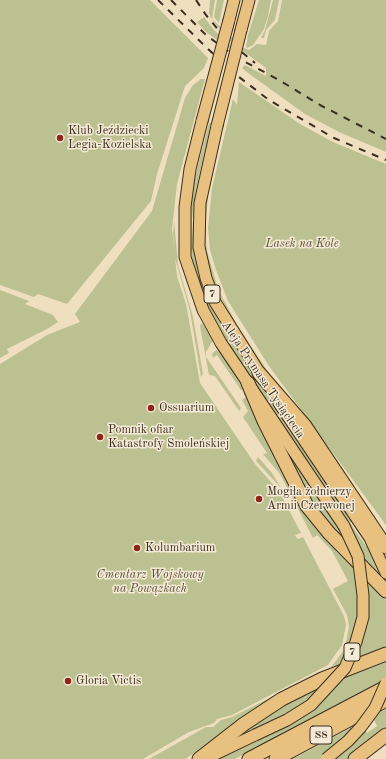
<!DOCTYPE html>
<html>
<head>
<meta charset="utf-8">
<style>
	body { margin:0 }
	canvas { display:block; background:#f0dfbe }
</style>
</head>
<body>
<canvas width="386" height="759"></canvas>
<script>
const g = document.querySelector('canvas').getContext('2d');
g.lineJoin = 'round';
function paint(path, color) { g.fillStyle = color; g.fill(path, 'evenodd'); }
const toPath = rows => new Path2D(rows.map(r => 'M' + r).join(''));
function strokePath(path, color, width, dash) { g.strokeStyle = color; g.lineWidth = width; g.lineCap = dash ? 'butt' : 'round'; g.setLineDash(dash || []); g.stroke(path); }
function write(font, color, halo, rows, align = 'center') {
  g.font = font + ' "Old Standard TT",serif'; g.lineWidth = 3; g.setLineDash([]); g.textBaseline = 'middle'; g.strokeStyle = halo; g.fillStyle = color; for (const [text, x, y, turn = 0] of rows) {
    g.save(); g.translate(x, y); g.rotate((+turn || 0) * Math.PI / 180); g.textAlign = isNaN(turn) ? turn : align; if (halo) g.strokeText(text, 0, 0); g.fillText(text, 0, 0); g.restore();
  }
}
paint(toPath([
	[0,0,150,0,208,58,204,68,185,86,157,174,151,201,67,304,38,294,34,297,0,285],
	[210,0,215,0,212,19,242,47,249,50,257,44,266,45,269,31,278,21,282,0,386,0,386,152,339,132,305,114,248,73,242,68,245,65,266,76,266,68,232,43,218,27,211,18,209,13],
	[217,0,224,0,219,23,214,17],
	[259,0,271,0,268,16,264,29,253,45,247,48,246,47,248,35],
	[273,0,279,0,275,20,266,30,264,38,261,38,265,30],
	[204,17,214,30,245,60,206,32,197,22],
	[201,79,205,79,177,184,172,229,177,276,186,304,200,383,255,464,279,491,301,533,295,535,297,538,298,539,303,537,344,616,346,625,342,645,328,665,232,715,217,719,214,723,189,732,143,759,0,759,0,364,47,335,80,322,75,314,152,211,185,98,193,85],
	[239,82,300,124,333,142,386,164,386,525,269,366,228,301,216,270,210,250,208,228,212,188,233,99,237,105],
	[209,123,211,123,196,189,192,220,194,253,199,278,206,296,223,329,352,521,350,523,368,549,380,577,365,562,350,523,221,332,203,297,194,269,191,252,190,216,194,181],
	[209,186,205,228,207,251,218,289,236,323,266,369,303,418,261,365,235,325,217,290,211,273,206,250,205,235,206,204],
	[174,220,178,265,193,317,203,374,201,377,190,311,175,258,173,234],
	[0,290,29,301,25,304,53,315,58,322,47,329,7,349,9,353,0,358],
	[202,323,213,340,206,352,206,357,241,408,239,411,215,376,209,375,200,326],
	[216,350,220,352,226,360,243,389,241,390,217,355,213,358,212,354],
	[243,393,245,393,337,552,386,600,386,648,331,667,345,649,349,626,347,615,333,589,348,581,332,551,317,535,313,538,280,474,263,454,267,453,243,417,248,411,242,400,246,397],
	[269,421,340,529,344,541,312,504],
	[258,457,272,473,281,488,256,461],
	[386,657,386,679,235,759,219,759,257,740,252,731,216,748,248,726,321,685],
	[289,688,239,720,205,747,185,759,149,759,206,727,213,727,221,720,232,717],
	[386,709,386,730,348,759,293,759,360,723,367,733,377,726,372,716]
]), '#bbc191');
const primary = toPath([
	[229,20,234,0],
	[241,30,249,0],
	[202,121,190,169,185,207,185,257,203,310,221,343,344,526],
	[217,126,200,203,199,247,206,278,215,302,264,380],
	[279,403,370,538,386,573],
	[205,759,255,735]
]);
const highway = toPath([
	[259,373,305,426,386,547],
	[248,383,264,421,307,506,329,533,386,591],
	[199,759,244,724,282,699,322,679,386,654],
	[249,759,386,687],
	[276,759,386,700],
	[355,759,386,735]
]);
strokePath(primary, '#392e1f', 13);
strokePath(highway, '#392e1f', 15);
strokePath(primary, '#e8c07f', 11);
strokePath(highway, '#e8c07f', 13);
strokePath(toPath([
	[158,0,208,49,239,77,269,100,334,138,386,160],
	[171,0,206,35,236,57,279,80,320,105,386,139],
	[196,0,206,15,226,39,255,63]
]), '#392e1f', 2, [7, 7]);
const primaryBridge = toPath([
	[202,121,229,20],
	[217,126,241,30],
	[255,735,287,720,311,705,345,668,356,642,363,617,363,595,358,556,344,526],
	[326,759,348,741,361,727,375,708,386,683]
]);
strokePath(primaryBridge, '#392e1f', 13, []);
strokePath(primaryBridge, '#e8c07f', 11);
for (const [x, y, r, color] of [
	[60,138,4,"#8f2418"],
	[151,408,4,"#8f2418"],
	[100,437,4,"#8f2418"],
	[259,499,4,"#8f2418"],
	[137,548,4,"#8f2418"],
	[68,681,4,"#8f2418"]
]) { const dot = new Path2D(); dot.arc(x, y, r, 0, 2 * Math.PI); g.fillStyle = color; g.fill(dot); strokePath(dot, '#f5ead5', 1.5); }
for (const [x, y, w] of [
	[212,294,16],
	[352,652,16],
	[321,735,22]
]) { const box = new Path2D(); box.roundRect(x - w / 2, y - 9, w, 18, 3); g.fillStyle = '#f5ead5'; g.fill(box); strokePath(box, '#392e1f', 1); }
write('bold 11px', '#392e1f', null, [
	["7",212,294],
	["7",352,652],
	["S8",321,735]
]);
write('12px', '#392e1f', '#f5ead5', [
	["Klub Jeździecki",68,131],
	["Legia-Kozielska",68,145],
	["Ossuarium",159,408],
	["Pomnik ofiar",108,430],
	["Katastrofy Smoleńskiej",108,444],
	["Mogiła żołnierzy",267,492],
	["Armii Czerwonej",267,506],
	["Kolumbarium",145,548],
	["Gloria Victis",76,681]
], 'left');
write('italic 12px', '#534b36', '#f5ead5', [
	["Lasek na Kole",302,244],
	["Cmentarz Wojskowy",150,575],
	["na Powązkach",150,589]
]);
write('12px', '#392e1f', '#f5ead5', [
	["Aleja Prymasa Tysiąclecia",263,380,56]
]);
</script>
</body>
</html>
